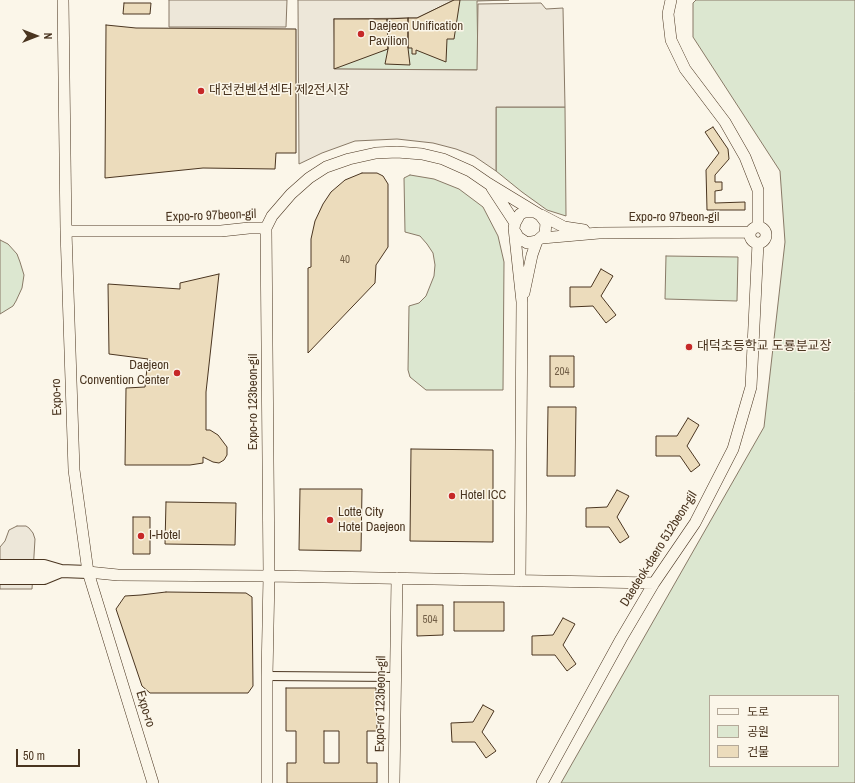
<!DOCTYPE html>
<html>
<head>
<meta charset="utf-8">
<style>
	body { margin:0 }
	#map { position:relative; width:855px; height:783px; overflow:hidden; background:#fbf6e9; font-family:"Archivo Narrow","Noto Sans KR",sans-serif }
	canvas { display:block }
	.legend { position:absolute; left:709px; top:695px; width:130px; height:72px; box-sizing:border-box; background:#fbf6e9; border:1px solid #b4a999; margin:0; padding:5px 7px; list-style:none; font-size:12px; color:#4a3520 }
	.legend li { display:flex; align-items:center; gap:8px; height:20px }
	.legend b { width:20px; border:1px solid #b4a999 }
	.north { position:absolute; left:16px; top:16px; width:40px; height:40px; -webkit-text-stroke:3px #fbf6e9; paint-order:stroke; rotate:90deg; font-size:11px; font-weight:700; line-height:16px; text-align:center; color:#4a3520 }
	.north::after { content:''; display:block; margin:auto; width:14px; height:18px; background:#4a3520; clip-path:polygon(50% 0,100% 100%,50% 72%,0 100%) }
	.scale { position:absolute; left:16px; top:749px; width:64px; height:18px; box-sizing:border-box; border:2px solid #4a3520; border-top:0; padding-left:5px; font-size:12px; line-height:14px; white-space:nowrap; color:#4a3520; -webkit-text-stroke:3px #fbf6e9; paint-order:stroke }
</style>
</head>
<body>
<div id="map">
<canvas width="855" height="783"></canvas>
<ul class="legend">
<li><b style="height:5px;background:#fbf6e9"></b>도로</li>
<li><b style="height:11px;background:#dce7d0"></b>공원</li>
<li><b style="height:11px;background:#ecdcbc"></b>건물</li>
</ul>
<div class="north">N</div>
<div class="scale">50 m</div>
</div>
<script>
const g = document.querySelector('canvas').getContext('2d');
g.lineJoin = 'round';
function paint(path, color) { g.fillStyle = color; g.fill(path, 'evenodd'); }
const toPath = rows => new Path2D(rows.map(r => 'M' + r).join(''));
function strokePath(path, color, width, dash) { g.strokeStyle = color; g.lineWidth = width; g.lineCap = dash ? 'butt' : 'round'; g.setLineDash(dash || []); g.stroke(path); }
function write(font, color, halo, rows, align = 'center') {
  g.font = font + ' "Archivo Narrow","Noto Sans KR",sans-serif'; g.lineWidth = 3; g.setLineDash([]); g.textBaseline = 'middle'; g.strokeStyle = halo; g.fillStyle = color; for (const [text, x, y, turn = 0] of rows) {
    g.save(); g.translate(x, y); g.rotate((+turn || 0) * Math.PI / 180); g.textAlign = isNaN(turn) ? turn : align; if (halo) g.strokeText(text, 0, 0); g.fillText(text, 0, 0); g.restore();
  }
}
const green = toPath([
	[318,0,509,0,477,1,478,70,318,69,318,0],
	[696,0,855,0,855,783,561,783,764,427,785,242,780,171,693,37,693,3,696,0],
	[710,696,838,696,838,766,710,766,710,696],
	[496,107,565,107,566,216,547,210,522,192,496,171,496,107],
	[410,175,434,179,459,189,483,207,498,236,504,262,503,390,426,390,410,377,408,370,409,306,419,303,426,296,434,276,435,265,433,253,427,244,420,236,405,232,404,178,410,175],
	[0,240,8,244,17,254,20,262,24,275,22,288,16,301,13,306,0,314,0,240],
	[666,256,738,257,737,301,665,299,666,256]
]);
paint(green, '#dce7d0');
strokePath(green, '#887966', 1);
const parking = toPath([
	[169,0,287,0,286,27,169,27,169,0],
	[298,0,454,0,417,18,334,19,335,69,477,70,478,4,541,3,546,9,563,8,565,107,496,107,496,171,474,156,456,149,433,143,397,139,355,141,322,153,299,164,298,0],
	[17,526,26,526,29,528,33,533,35,539,32,589,0,589,0,547,5,541,9,530,17,526]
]);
paint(parking, '#ede7d9');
strokePath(parking, '#887966', 1);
const building = toPath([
	[454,0,460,0,454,39,447,39,446,62,416,50,416,54,412,54,412,48,408,48,408,18,417,18,454,0],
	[124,3,151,3,150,14,123,14,124,3],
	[408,18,408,48,410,65,385,64,388,49,387,19,408,18],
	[334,19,387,19,388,49,334,69,334,19],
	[106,25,136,28,296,29,296,153,276,153,275,169,203,168,105,178,106,25],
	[713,127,728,149,729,159,715,175,715,182,722,182,722,190,715,191,715,203,745,202,745,210,707,210,706,170,719,153,705,132,713,127],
	[362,173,377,173,383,176,388,184,388,247,376,265,375,283,308,353,308,268,311,267,311,239,315,221,323,204,331,192,345,180,362,173],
	[601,269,613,276,601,296,616,315,606,323,593,306,570,307,570,287,591,287,601,269],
	[219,274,206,392,206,430,210,430,218,435,227,447,227,455,224,460,219,463,213,462,203,457,203,463,190,465,125,465,126,388,145,387,148,359,109,354,108,284,180,289,180,283,219,274],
	[550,356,574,356,574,387,550,387,550,356],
	[548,407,576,407,575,476,547,476,548,407],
	[688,418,699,425,687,446,700,465,691,472,680,456,656,456,656,436,677,436,688,418],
	[411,449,493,450,493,542,410,541,411,449],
	[300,489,362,489,361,551,299,550,300,489],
	[617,490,629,496,617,517,629,537,620,543,609,527,586,527,586,508,607,507,617,490],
	[166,502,236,503,235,545,165,544,166,502],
	[133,517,150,517,150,554,133,554,133,517],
	[166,592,246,593,252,597,253,686,248,693,150,693,142,686,116,609,125,596,141,595,166,592],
	[454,602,504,602,504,631,454,631,454,602],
	[417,605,443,605,443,635,417,636,417,605],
	[563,618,575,624,563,645,576,664,567,671,555,655,532,655,532,636,553,635,563,618],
	[286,688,376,688,377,731,367,731,367,763,377,763,377,783,287,783,287,763,296,763,296,731,286,731,286,688],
	[324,731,339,731,339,763,324,763,324,731],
	[483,705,494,711,482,732,496,751,486,758,475,742,452,742,451,723,473,722,483,705]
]);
paint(building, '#ecdcbc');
strokePath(building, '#4a3520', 1);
const street = toPath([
	[267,676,396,677]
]);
const secondary = toPath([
	[63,0,66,231,74,470,88,572,153,783],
	[671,0,668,14,671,40,685,69,725,122,745,157,758,190,758,226],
	[492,188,515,223],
	[541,215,564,227,584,230],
	'750 235a8 8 0 1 1 16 0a8 8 0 1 1-16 0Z',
	[66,231,221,231,249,228,266,228],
	[542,238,599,233,750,232],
	[524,293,532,255,537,241],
	[88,572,118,575,269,576,654,583],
	[520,581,522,302,514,228,515,223,520,214,525,212,535,212],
	[267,783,267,676,269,576,266,228,272,216,291,194,309,178,326,167,349,159,376,153,397,152,422,154,443,159,470,171,489,184,540,215,546,223,545,234,537,241,527,243,518,237,516,233],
	[394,783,397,578],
	[542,783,621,639,654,583,695,523,733,449,751,387,758,243]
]);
const primary = toPath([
	[0,566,44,566,61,571,88,572],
	[0,578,44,578,61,571]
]);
strokePath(street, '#4a3520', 10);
strokePath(secondary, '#4a3520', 12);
strokePath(primary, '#4a3520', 14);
strokePath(street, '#fbf6e9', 8);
strokePath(secondary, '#fbf6e9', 11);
strokePath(primary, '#fbf6e9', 12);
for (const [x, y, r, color] of [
	[361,34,4,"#c62828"],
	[201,91,4,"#c62828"],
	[689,347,4,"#c62828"],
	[177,373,4,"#c62828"],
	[452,496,4,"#c62828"],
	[330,520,4,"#c62828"],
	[141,536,4,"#c62828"]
]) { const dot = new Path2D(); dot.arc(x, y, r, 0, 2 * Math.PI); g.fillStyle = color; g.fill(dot); strokePath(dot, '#fbf6e9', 1.5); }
write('11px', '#725f47', null, [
	["40",345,260],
	["204",562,372],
	["504",430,620]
]);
write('13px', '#4a3520', '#fbf6e9', [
	["Daejeon Unification",369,27],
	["Pavilion",369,42],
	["대전컨벤션센터 제2전시장",209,91],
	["대덕초등학교 도룡분교장",697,347],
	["Daejeon",169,366,"right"],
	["Convention Center",169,381,"right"],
	["Hotel ICC",460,496],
	["Lotte City",338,513],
	["Hotel Daejeon",338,528],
	["I-Hotel",149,536]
], 'left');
write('13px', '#4a3520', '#fbf6e9', [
	["Expo-ro 97beon-gil",211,216,-2],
	["Expo-ro 97beon-gil",674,218],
	["Expo-ro",57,397,-92],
	["Expo-ro 123beon-gil",254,402,-90],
	["Daedeok-daero 512beon-gil",659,549,-58],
	["Expo-ro 123beon-gil",381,704,-89],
	["Expo-ro",145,709,73]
]);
</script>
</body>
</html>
